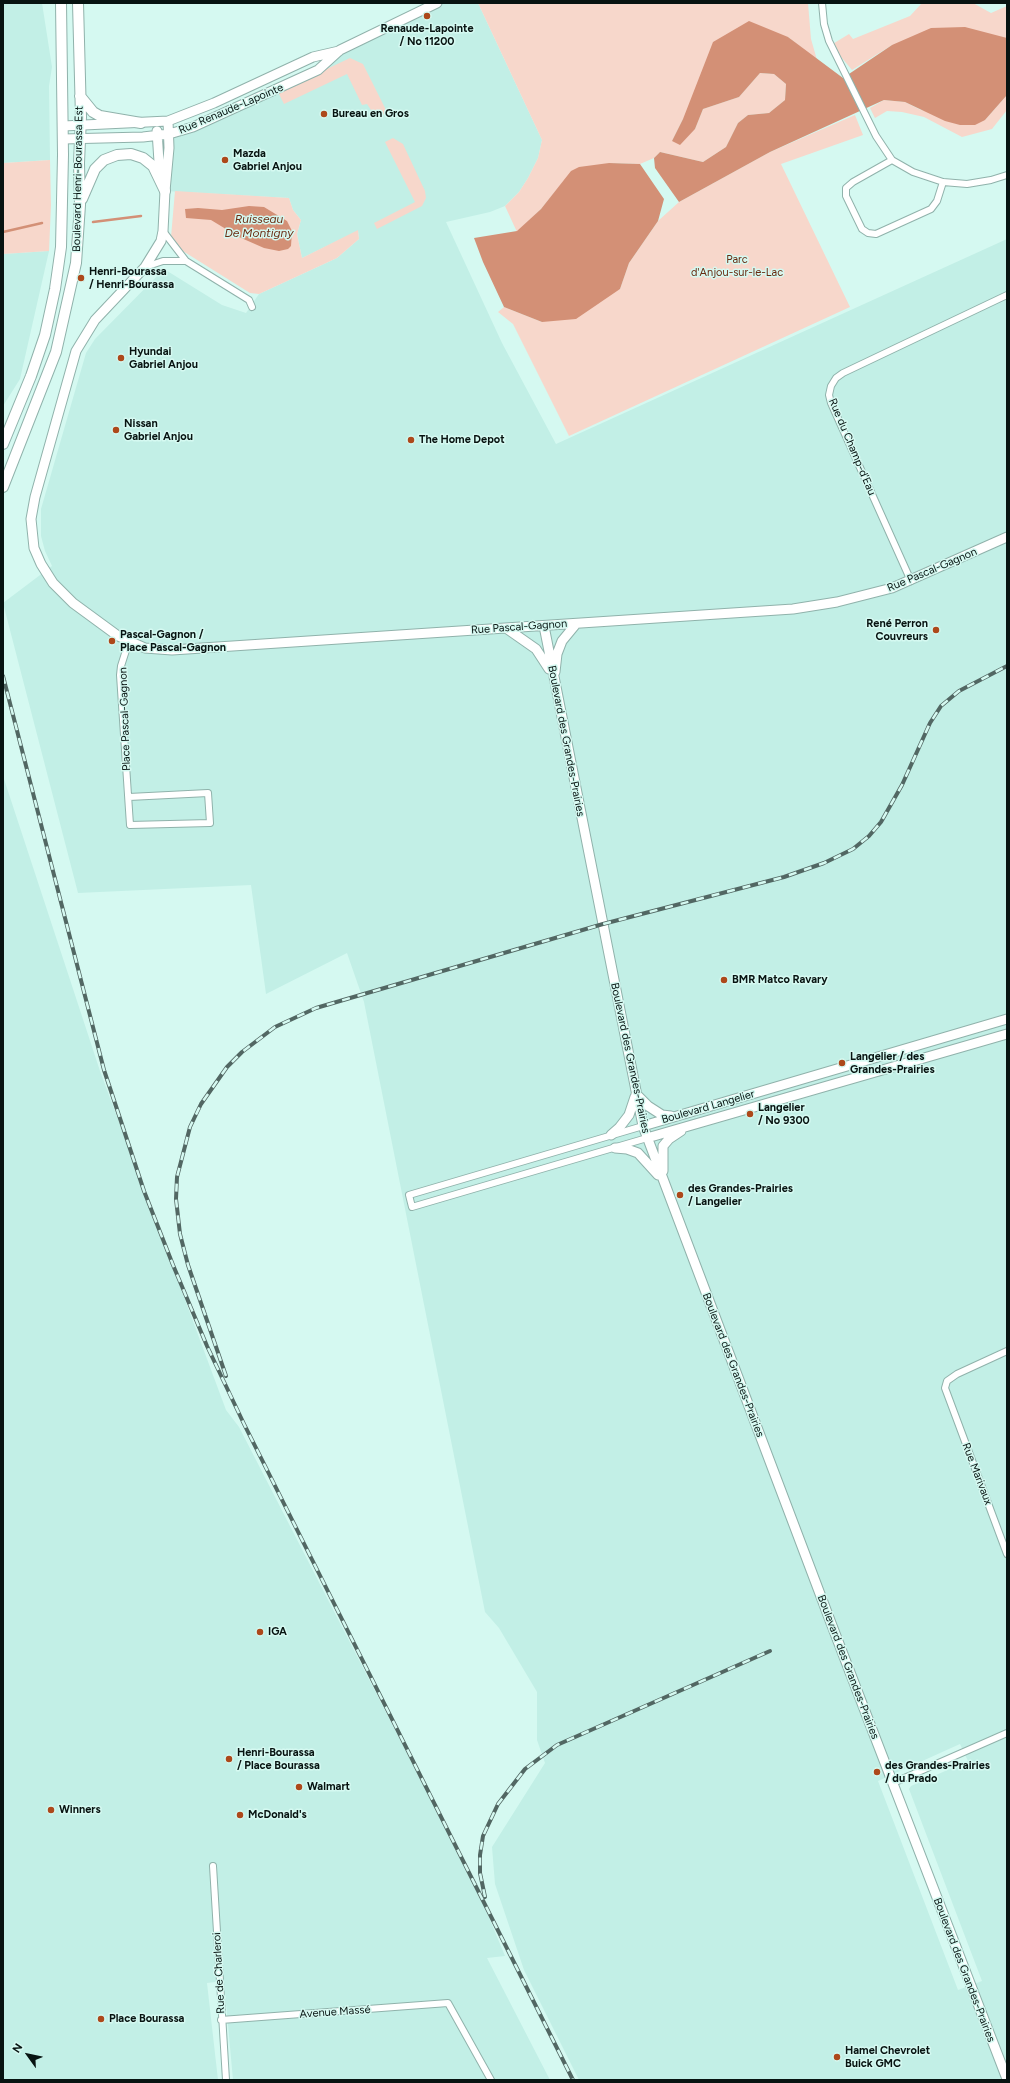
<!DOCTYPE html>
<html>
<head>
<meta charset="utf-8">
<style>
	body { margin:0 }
	#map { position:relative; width:1010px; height:2083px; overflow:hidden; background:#d5f9f1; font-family:Figtree,sans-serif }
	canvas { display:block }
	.frame { position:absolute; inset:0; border:4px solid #071311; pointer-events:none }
	.north { position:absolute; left:8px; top:2035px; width:40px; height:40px; -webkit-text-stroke:3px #d5f9f1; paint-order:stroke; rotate:303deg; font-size:11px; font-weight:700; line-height:16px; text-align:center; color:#071311 }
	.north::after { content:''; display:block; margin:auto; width:14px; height:18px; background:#071311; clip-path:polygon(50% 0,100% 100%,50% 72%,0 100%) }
</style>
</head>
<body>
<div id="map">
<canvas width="1010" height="2083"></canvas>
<div class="frame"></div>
<div class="north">N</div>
</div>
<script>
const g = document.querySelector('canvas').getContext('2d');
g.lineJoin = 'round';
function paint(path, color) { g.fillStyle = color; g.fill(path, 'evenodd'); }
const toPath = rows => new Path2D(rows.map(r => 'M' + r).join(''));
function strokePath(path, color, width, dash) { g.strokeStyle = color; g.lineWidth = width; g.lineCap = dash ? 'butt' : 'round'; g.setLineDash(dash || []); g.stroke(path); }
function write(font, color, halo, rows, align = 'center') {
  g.font = font + ' Figtree,sans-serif'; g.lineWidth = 3; g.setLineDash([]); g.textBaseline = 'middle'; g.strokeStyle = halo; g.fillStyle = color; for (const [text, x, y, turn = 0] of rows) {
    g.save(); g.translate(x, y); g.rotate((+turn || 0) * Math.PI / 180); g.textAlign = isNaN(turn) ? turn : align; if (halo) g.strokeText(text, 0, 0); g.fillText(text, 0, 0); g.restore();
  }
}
paint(toPath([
	[3,3,42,3,52,67,49,86,50,160,3,163],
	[437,3,478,3,542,140,538,158,528,178,519,192,505,206,490,212,446,222,502,343,556,444,1007,239,1007,2080,579,2080,524,1970,495,1884,492,1847,545,1763,537,1740,537,1692,499,1628,485,1612,364,1002,347,953,266,994,251,885,78,893,3,603,52,566,45,551,41,536,41,509,86,353,95,339,164,269,222,305,246,313,259,294,337,258,359,239,358,231,302,258,297,234,301,220,293,210,289,198,165,191,169,134,291,83,340,50],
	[960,1744,968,1761,911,1786,909,1789,982,1981,958,1990,878,1781],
	[49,251,20,379,3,406,3,254],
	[3,776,100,1071,226,1410,239,1427,478,1891,505,1956,487,1958,550,2080,233,2080,224,1981,207,1983,218,2080,3,2080]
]), '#c2efe6');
paint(toPath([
	[478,3,808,3,811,39,817,60,788,37,683,119,672,141,695,129,703,109,739,97,760,73,774,74,786,84,785,100,769,113,748,115,738,123,726,147,703,162,660,152,654,158,640,164,609,163,563,182,541,209,517,232,505,206,519,192,528,178,538,158,542,140],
	[922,3,973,3,991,13,1007,6,1007,38,892,45,852,70,831,45,849,34,853,39,910,16],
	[350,58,363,64,386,110,382,117,375,116,367,104,362,105,347,74,284,104,278,92],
	[1007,95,1007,110,992,129,962,137,924,117,902,112,887,111,875,118,870,108,884,100,905,102,921,110,985,120],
	[855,115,863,135,781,164,850,307,569,436,513,324,498,312,504,307,542,322,620,289,629,263,658,221,679,202,770,152],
	[393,138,403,144,425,191,426,198,422,206,377,229,374,223,415,202,385,142],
	[50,160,51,205,49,251,3,254,3,163],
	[175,191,289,198,293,210,301,220,297,234,302,258,358,230,359,239,337,258,259,294,250,293,178,248,171,237]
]), '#f7d7cb');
paint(toPath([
	[749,21,788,37,843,78,892,45,931,28,965,27,1007,38,1007,95,985,120,975,125,960,125,945,121,905,102,884,100,770,152,679,202,655,168,654,158,660,152,703,162,726,147,738,123,748,115,769,113,785,100,786,84,774,74,760,73,739,97,703,109,695,129,680,145,672,141,683,119,713,42],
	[609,163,640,164,664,199,658,221,629,263,620,289,576,319,542,322,504,307,483,262,474,238,517,231,541,209,571,171,579,167],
	[249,206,264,207,287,221,292,231,291,246,288,249,279,251,264,248,239,237,211,220,186,218,185,209,198,208,222,210]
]), '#d39076');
strokePath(toPath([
	[93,222,141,216],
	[3,232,42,223]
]), '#d39076', 2.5);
const street = toPath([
	[822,3,824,24,829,41,876,136,892,160,913,172,943,182,967,184,991,180,1007,175],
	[892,160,853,182,846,188,846,196,862,229,868,233,876,234,931,209,937,201,943,182],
	[163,231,186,261],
	[145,267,163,261,186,261,249,300,252,307],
	[911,581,831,403,829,395,831,386,836,378,843,373,1007,295],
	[129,797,208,793,210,823,130,825,120,675,121,666,129,641],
	[643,1126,409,1195,412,1207,647,1138],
	[1007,1351,957,1374,947,1381,945,1388,1007,1554],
	[893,1783,1007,1733],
	[213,1866,226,2080],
	[221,2020,448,2003,491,2080]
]);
const secondary = toPath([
	[168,121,169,148,165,191,163,231,161,241,145,267,95,320,76,351,35,497,31,519,34,548,41,564,53,583,73,603,118,636,145,648,172,650,793,609,837,602,892,588,1007,537],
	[63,126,168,121,214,103,313,57,339,51],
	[157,131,159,162,163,182],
	[63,139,143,137,169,134,193,127,318,70,340,50,437,3],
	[544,626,643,1126,831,1623,1007,2079],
	[506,628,536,649,549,669],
	[555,672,557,654,562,641,576,624],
	[636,1094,648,1106,662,1115,671,1116],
	[643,1126,1007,1019],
	[611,1135,619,1128,629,1115,635,1097],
	[647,1138,1007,1034],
	[615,1148,627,1149,638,1153,658,1175],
	[663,1171,663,1146,669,1139,681,1131]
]);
const primary = toPath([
	[80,96,93,112,100,116,141,123],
	[82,199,95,169,104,160,117,155,131,154,143,158,153,166,165,191],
	[3,444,31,376,45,335,55,289,61,247,63,155,61,3],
	[3,487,56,352,76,263,80,205,79,163,81,117,78,3]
]);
strokePath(street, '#90b2ab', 8);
strokePath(secondary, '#90b2ab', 11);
strokePath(primary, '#90b2ab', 12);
strokePath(street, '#fff', 6);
strokePath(secondary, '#fff', 9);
strokePath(primary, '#fff', 10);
const rail = toPath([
	[3,676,104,1070,144,1191,173,1265,207,1346,244,1424,573,2080],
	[226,1376,188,1265,180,1234,176,1199,177,1177,190,1127,201,1104,227,1067,242,1052,275,1027,316,1008,603,924,784,877,824,863,853,849,869,836,881,822,902,785,930,723,941,706,959,691,1007,666],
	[485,1897,480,1873,480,1855,483,1836,498,1804,525,1769,557,1745,770,1651]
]);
strokePath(rail, '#526763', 4);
strokePath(rail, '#d5f9f1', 2.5, [8]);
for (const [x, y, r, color] of [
	[427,16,4,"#ad481a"],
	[324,114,4,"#ad481a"],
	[225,160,4,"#ad481a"],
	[81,278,4,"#ad481a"],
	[121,358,4,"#ad481a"],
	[116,430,4,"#ad481a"],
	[411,440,4,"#ad481a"],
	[936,630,4,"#ad481a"],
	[112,641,4,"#ad481a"],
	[724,980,4,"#ad481a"],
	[842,1063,4,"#ad481a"],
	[750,1114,4,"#ad481a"],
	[680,1195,4,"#ad481a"],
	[260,1632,4,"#ad481a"],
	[229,1759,4,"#ad481a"],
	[877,1772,4,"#ad481a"],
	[299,1787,4,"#ad481a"],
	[51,1810,4,"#ad481a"],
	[240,1815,4,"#ad481a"],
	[101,2019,4,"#ad481a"],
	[837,2057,4,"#ad481a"]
]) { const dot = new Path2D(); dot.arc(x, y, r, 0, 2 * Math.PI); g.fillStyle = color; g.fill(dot); strokePath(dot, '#d5f9f1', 1.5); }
write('bold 11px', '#071311', '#d5f9f1', [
	["Renaude-Lapointe",427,29,"center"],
	["/ No 11200",427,42,"center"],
	["Bureau en Gros",332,114],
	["Mazda",233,154],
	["Gabriel Anjou",233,167],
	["Henri-Bourassa",89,272],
	["/ Henri-Bourassa",89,285],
	["Hyundai",129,352],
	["Gabriel Anjou",129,365],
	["Nissan",124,424],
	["Gabriel Anjou",124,437],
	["The Home Depot",419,440],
	["René Perron",928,624,"right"],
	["Couvreurs",928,637,"right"],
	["Pascal-Gagnon /",120,635],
	["Place Pascal-Gagnon",120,648],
	["BMR Matco Ravary",732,980],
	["Langelier / des",850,1057],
	["Grandes-Prairies",850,1070],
	["Langelier",758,1108],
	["/ No 9300",758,1121],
	["des Grandes-Prairies",688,1189],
	["/ Langelier",688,1202],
	["IGA",268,1632],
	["Henri-Bourassa",237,1753],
	["/ Place Bourassa",237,1766],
	["des Grandes-Prairies",885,1766],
	["/ du Prado",885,1779],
	["Walmart",307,1787],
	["Winners",59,1810],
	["McDonald's",248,1815],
	["Place Bourassa",109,2019],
	["Hamel Chevrolet",845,2051],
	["Buick GMC",845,2064]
], 'left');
write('11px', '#071311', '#d5f9f1', [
	["Rue Renaude-Lapointe",231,109,-23],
	["Boulevard Henri-Bourassa Est",78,179,-89],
	["Rue du Champ-d'Eau",852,447,67],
	["Rue Pascal-Gagnon",932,570,-23],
	["Rue Pascal-Gagnon",519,627,-4],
	["Place Pascal-Gagnon",125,719,-92],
	["Boulevard des Grandes-Prairies",566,741,79],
	["Boulevard des Grandes-Prairies",630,1058,78],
	["Boulevard Langelier",708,1107,-16],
	["Boulevard des Grandes-Prairies",733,1365,69],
	["Rue Marivaux",977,1474,69],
	["Boulevard des Grandes-Prairies",848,1667,69],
	["Boulevard des Grandes-Prairies",964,1970,69],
	["Rue de Charleroi",219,1973,-93],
	["Avenue Massé",335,2012,-4]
]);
write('11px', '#692b11', '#d5f9f1', [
	["Parc",737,260],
	["d'Anjou-sur-le-Lac",737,273]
]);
write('italic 12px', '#6c2e14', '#d5f9f1', [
	["Ruisseau",259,219],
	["De Montigny",259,233]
]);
</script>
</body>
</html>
